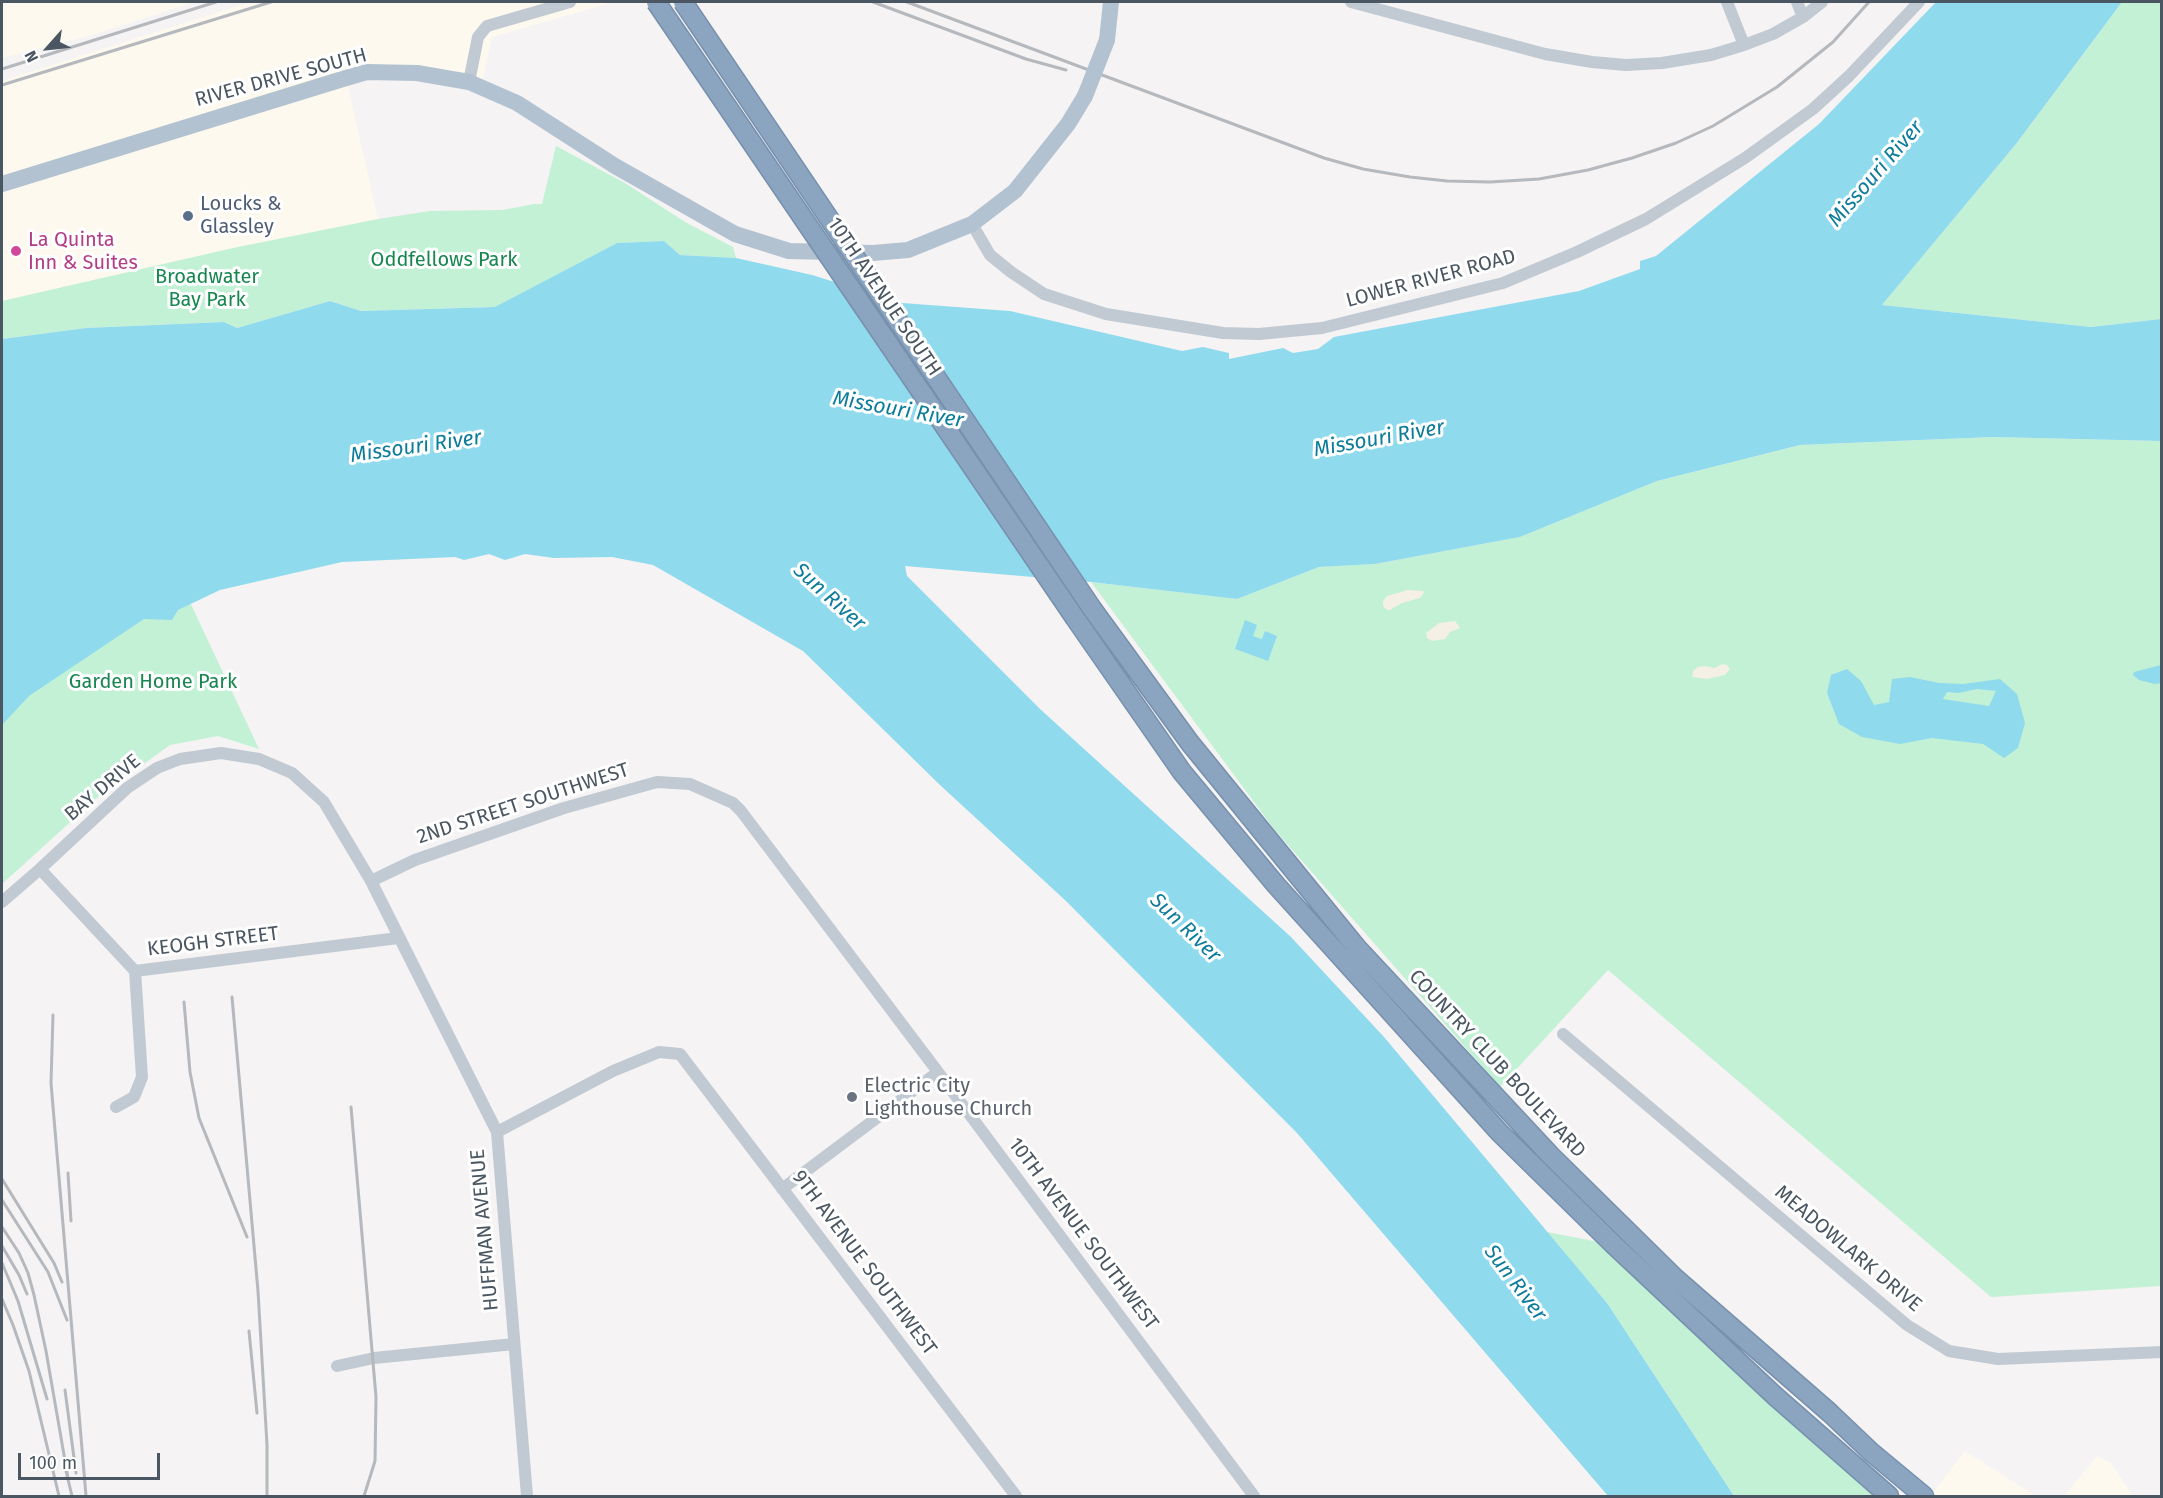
<!DOCTYPE html>
<html>
<head>
<meta charset="utf-8">
<style>
	body { margin:0 }
	#map { position:relative; width:2163px; height:1498px; overflow:hidden; background:#f5f3f3; font-family:"Fira Sans",sans-serif }
	canvas { display:block }
	.frame { position:absolute; inset:0; border:3px solid #4a5661; pointer-events:none }
	.north { position:absolute; left:18px; top:18px; width:60px; height:60px; -webkit-text-stroke:4px #fff; paint-order:stroke; rotate:243deg; font-size:16px; font-weight:700; line-height:24px; text-align:center; color:#4a5661 }
	.north::after { content:''; display:block; margin:auto; width:21px; height:27px; background:#4a5661; clip-path:polygon(50% 0,100% 100%,50% 72%,0 100%) }
	.scale { position:absolute; left:18px; top:1453px; width:142px; height:27px; box-sizing:border-box; border:3px solid #4a5661; border-top:0; padding-left:8px; font-size:18px; line-height:21px; white-space:nowrap; color:#4a5661; -webkit-text-stroke:4px #fff; paint-order:stroke }
</style>
</head>
<body>
<div id="map">
<canvas width="2163" height="1498"></canvas>
<div class="frame"></div>
<div class="north">N</div>
<div class="scale">100 m</div>
</div>
<script>
const g = document.querySelector('canvas').getContext('2d');
g.lineJoin = 'round';
function paint(path, color) { g.fillStyle = color; g.fill(path, 'evenodd'); }
const toPath = rows => new Path2D(rows.map(r => 'M' + r).join(''));
function strokePath(path, color, width, dash) { g.strokeStyle = color; g.lineWidth = width; g.lineCap = dash ? 'butt' : 'round'; g.setLineDash(dash || []); g.stroke(path); }
function write(font, color, halo, rows, align = 'center') {
  g.font = font + ' "Fira Sans",sans-serif'; g.lineWidth = 6; g.setLineDash([]); g.textBaseline = 'middle'; g.strokeStyle = halo; g.fillStyle = color; for (const [text, x, y, turn = 0] of rows) {
    g.save(); g.translate(x, y); g.rotate((+turn || 0) * Math.PI / 180); g.textAlign = isNaN(turn) ? turn : align; if (halo) g.strokeText(text, 0, 0); g.fillText(text, 0, 0); g.restore();
  }
}
paint(toPath([
	[2,2,194,2,92,35,2,58],
	[250,2,614,2,492,37,481,87,469,82,346,78,378,219,233,248,2,301,2,81],
	[1965,1451,2036,1496,1930,1496],
	[2097,1456,2111,1463,2133,1496,2064,1496]
]), '#fdf9ef');
paint(toPath([
	[2122,2,2161,2,2161,319,2091,327,1882,305,2016,144],
	[556,146,625,183,685,222,733,247,736,258,680,255,664,241,617,243,496,307,361,311,330,301,237,328,224,322,86,328,2,339,2,301,233,248,378,219,430,211,503,210,534,204,542,204],
	[1993,437,2161,441,2161,1286,1991,1297,1608,970,1500,1087,1274,829,1091,582,1237,599,1319,567,1375,564,1520,537,1657,481,1800,445],
	[187,596,259,749,218,736,170,745,99,796,2,884,2,711,104,631],
	[1547,1232,1604,1243,1883,1496,1734,1496,1607,1303]
]), '#c3f1d5');
paint(toPath([
	[1408,590,1423,591,1424,593,1420,598,1402,603,1390,610,1387,610,1383,606,1383,601,1387,596],
	[1455,621,1460,628,1450,632,1445,639,1432,641,1427,638,1426,633,1439,623],
	[1722,664,1727,665,1730,669,1725,675,1707,679,1692,677,1693,671,1698,667,1704,666,1715,668]
]), '#f5f0e5');
paint(toPath([
	[1936,2,2122,2,2016,144,1882,305,2091,327,2161,319,2161,441,1993,437,1800,445,1657,481,1520,537,1375,564,1319,567,1237,599,1091,582,905,566,907,576,1040,709,1291,937,1384,1037,1607,1303,1734,1496,1608,1496,1297,1133,1066,901,940,785,803,651,653,565,612,557,554,558,525,554,505,560,489,554,464,560,455,557,342,562,220,590,178,610,172,620,144,619,29,696,2,725,2,339,86,328,224,322,237,328,330,301,361,311,495,307,617,243,664,241,680,255,736,258,812,275,902,303,1010,311,1182,351,1203,347,1229,353,1229,359,1283,348,1293,353,1318,349,1334,337,1579,291,1640,269,1640,261,1656,256,1819,124],
	[1245,620,1257,625,1253,636,1262,639,1265,631,1277,636,1268,661,1235,649],
	[2161,665,2161,683,2155,684,2139,680,2133,675,2134,672],
	[1847,669,1861,681,1874,705,1889,702,1892,679,1910,677,1939,683,1963,684,2000,679,2017,694,2025,723,2018,748,2004,758,1983,744,1932,738,1900,744,1862,737,1839,724,1827,693,1831,675],
	[1977,689,1996,691,1989,706,1943,699,1947,692,1958,693]
]), '#90daee');
const highway = toPath([
	[1093,610,1190,743,1357,948,1551,1156,1675,1278,1830,1413,1871,1452,1924,1496],
	[1075,618,1182,772,1276,885,1499,1132,1613,1244,1775,1396,1889,1496]
]);
strokePath(highway, '#7690ad', 21);
strokePath(toPath([
	[1351,2,1545,54,1592,62,1626,65,1662,63,1711,55,1744,45,1773,34,1803,17,1822,2],
	[1727,2,1744,45],
	[1797,2,1803,17],
	[469,82,478,37,487,26,570,2],
	[972,224,990,255,1011,272,1044,294,1106,314,1223,333,1259,334,1322,328,1503,283,1577,252,1646,219,1745,158,1813,109,1849,76,1919,2],
	[40,869,135,971,398,938],
	[371,881,415,860,564,808,657,782,690,784,733,803,741,811,938,1072,1254,1496],
	[2,902,40,869,127,788,157,768,180,759,221,753,259,759,292,773,324,802,371,881,497,1132,527,1496],
	[1563,1034,1907,1325,1949,1351,1998,1359,2162,1352],
	[116,1107,134,1097,142,1077,135,971],
	[497,1132,613,1071,659,1052,680,1054,1016,1496],
	[782,1189,938,1072],
	[337,1366,374,1358,514,1344]
]), '#c1cad2', 12);
strokePath(toPath([
	[1107,40,1111,2],
	[2,184,346,78,367,72,417,73,469,82,517,103,615,166,735,234,789,251,873,253,908,250,972,224,1015,191,1068,124,1085,96]
]), '#b3c2d1', 16);
strokePath(highway, '#8ba5c1', 18);
strokePath(toPath([
	[873,2,1026,59,1066,70],
	[907,2,1324,158,1363,169,1410,177,1447,181,1490,182,1539,179,1588,170,1632,158,1676,143,1713,126,1777,87,1833,42,1869,2],
	[2,69,216,2],
	[2,85,271,2],
	[232,997,258,1291,267,1445,267,1496],
	[184,1002,190,1072,199,1118,247,1237],
	[53,1015,51,1083,86,1496],
	[351,1107,376,1397,375,1461,364,1496],
	[68,1173,71,1221],
	[2,1179,54,1263,62,1282],
	[2,1200,48,1272,67,1320],
	[2,1227,19,1253,28,1273,34,1295,46,1351,68,1478],
	[2,1246,19,1275,27,1294],
	[2,1263,18,1301,47,1399],
	[2,1299,13,1325,29,1371,59,1496],
	[249,1331,257,1413],
	[65,1390,76,1473],
	[66,1471,72,1496]
]), '#b5b8bd', 3);
const highwayBridge = toPath([
	[656,2,1075,618],
	[683,2,1093,610]
]);
strokePath(highwayBridge, '#7690ad', 21, []);
strokePath(toPath([
	[1085,96,1107,40]
]), '#b3c2d1', 16);
strokePath(highwayBridge, '#8ba5c1', 18);
for (const [x, y, r, color] of [
	[188,216,6,"#5c6f8a"],
	[16,251,6,"#d1479c"],
	[852,1097,6,"#6b7280"]
]) { const dot = new Path2D(); dot.arc(x, y, r, 0, 2 * Math.PI); g.fillStyle = color; g.fill(dot); strokePath(dot, '#fff', 2); }
write('20px', '#4a5661', '#fff', [
	["RIVER DRIVE SOUTH",281,78,-15],
	["LOWER RIVER ROAD",1431,279,-15],
	["10TH AVENUE SOUTH",884,297,56],
	["BAY DRIVE",103,788,-40],
	["2ND STREET SOUTHWEST",523,804,-18],
	["KEOGH STREET",213,942,-7],
	["COUNTRY CLUB BOULEVARD",1497,1064,47],
	["HUFFMAN AVENUE",485,1230,-95],
	["10TH AVENUE SOUTHWEST",1083,1234,53],
	["MEADOWLARK DRIVE",1848,1249,40],
	["9TH AVENUE SOUTHWEST",864,1263,53]
]);
write('20px', '#4e5e75', '#fff', [
	["Loucks &",200,204],
	["Glassley",200,227]
], 'left');
write('20px', '#b23c85', '#fff', [
	["La Quinta",28,240],
	["Inn & Suites",28,263]
], 'left');
write('20px', '#17864f', '#fff', [
	["Oddfellows Park",444,260],
	["Broadwater",207,277],
	["Bay Park",207,300],
	["Garden Home Park",153,682]
]);
write('20px', '#5b616d', '#fff', [
	["Electric City",864,1086],
	["Lighthouse Church",864,1109]
], 'left');
write('italic 21px', '#0c7c9b', '#fff', [
	["Missouri River",1876,174,-49],
	["Missouri River",898,410,10],
	["Missouri River",1379,439,-10],
	["Missouri River",416,447,-8],
	["Sun River",829,597,42],
	["Sun River",1185,928,44],
	["Sun River",1515,1283,53]
]);
</script>
</body>
</html>
